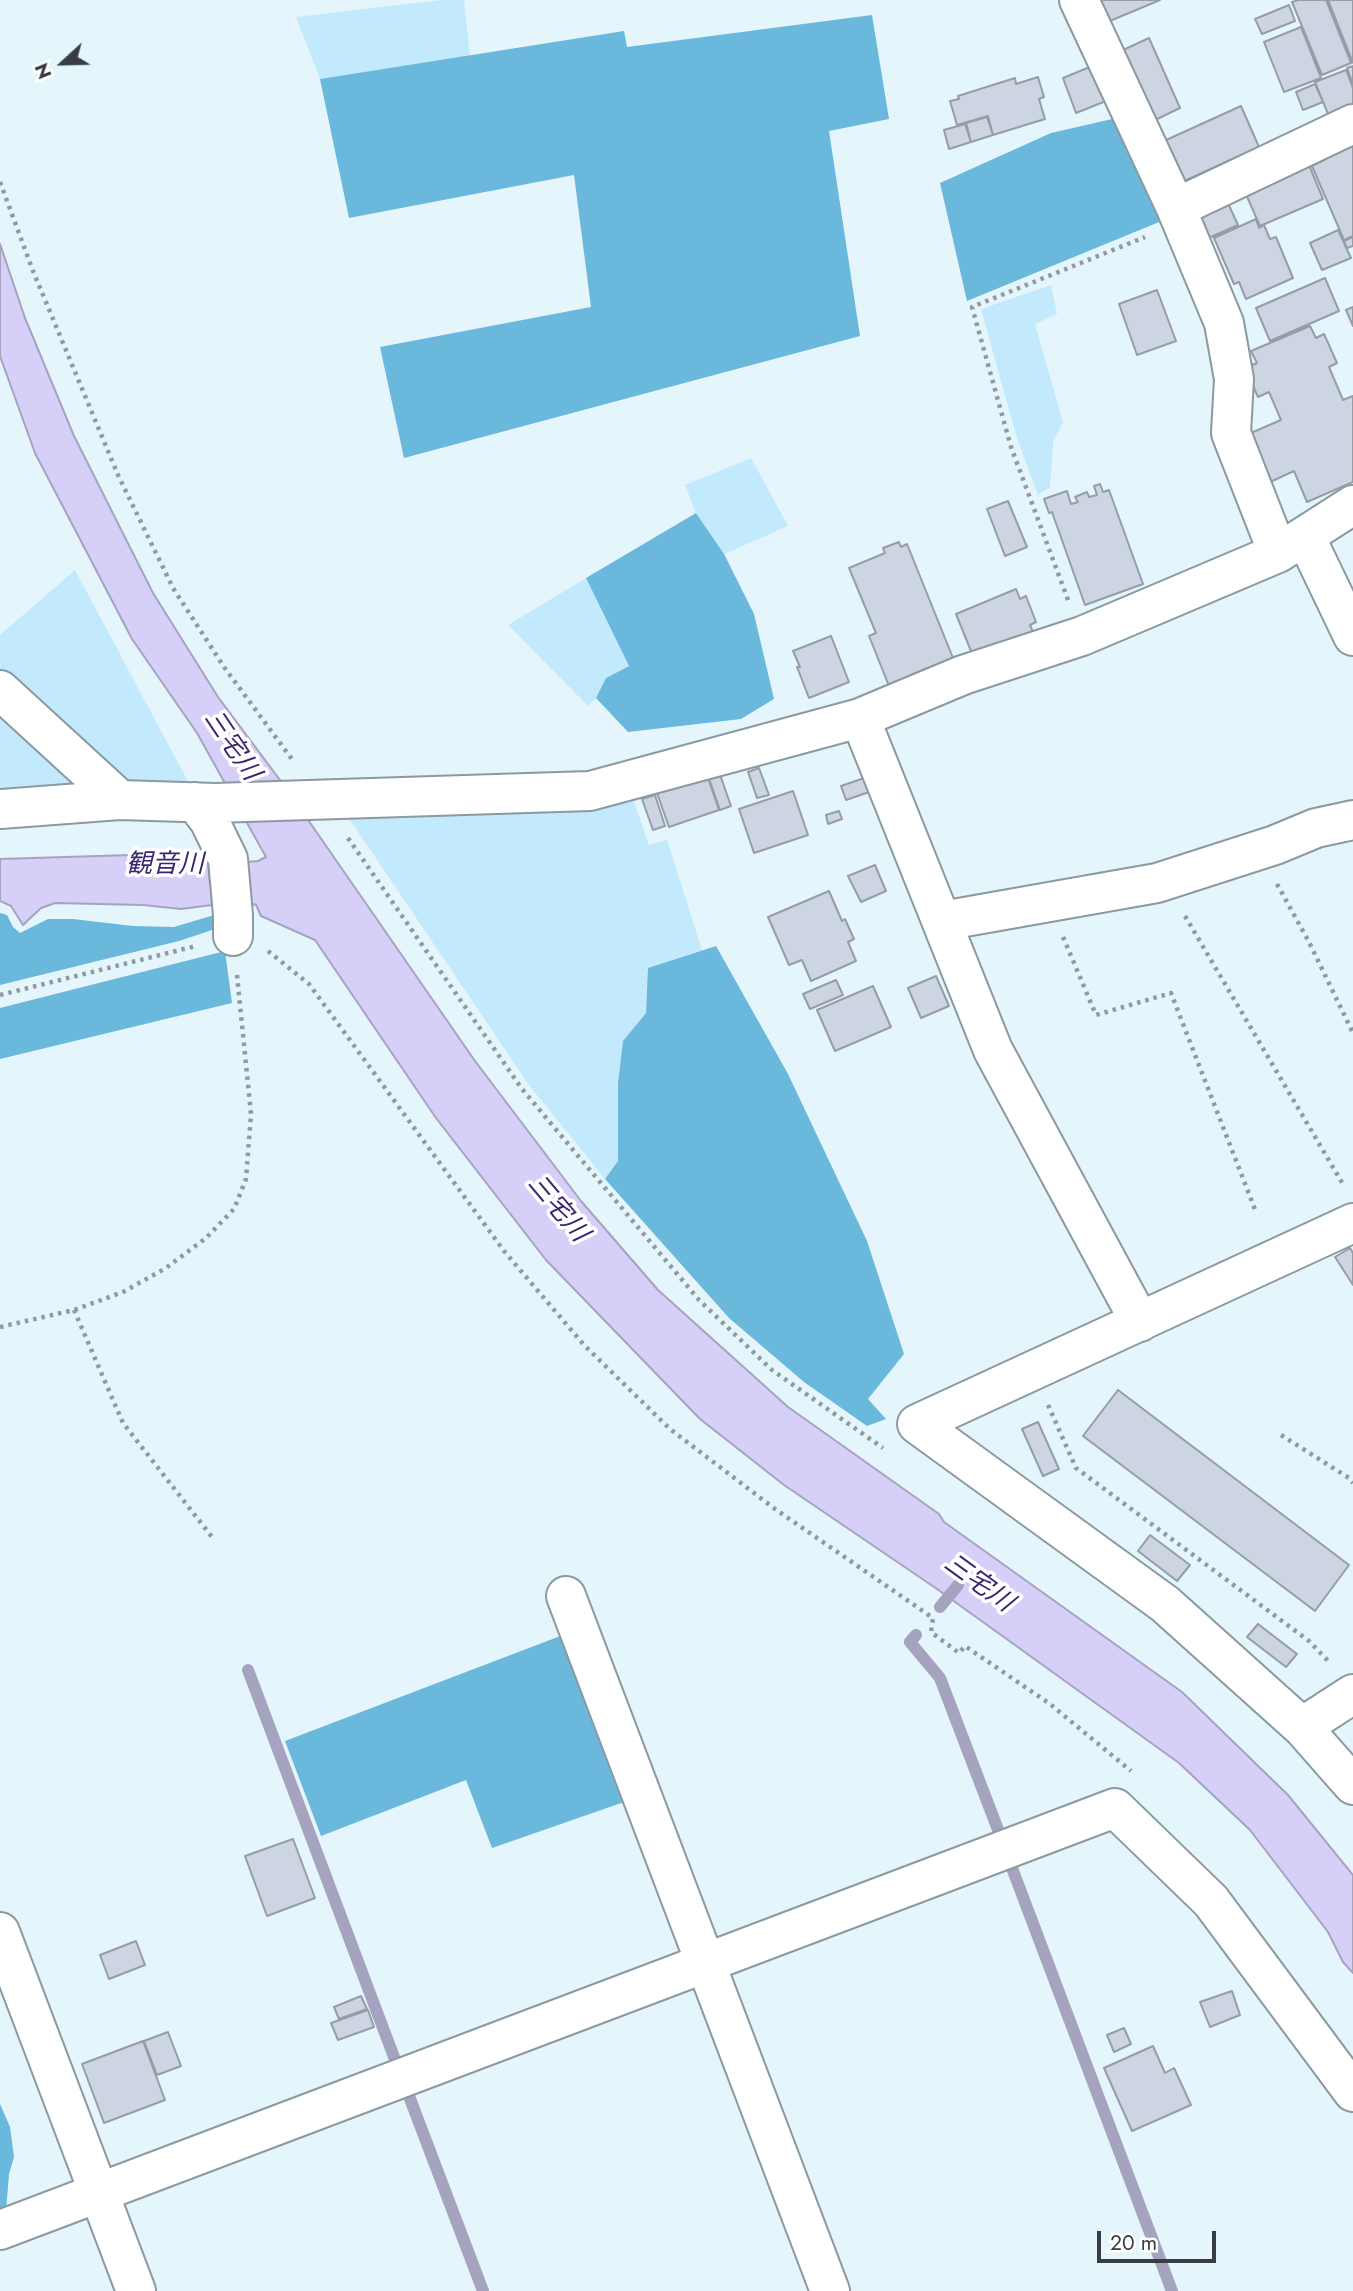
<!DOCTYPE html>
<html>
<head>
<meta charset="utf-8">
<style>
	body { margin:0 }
	#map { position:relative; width:1353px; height:2291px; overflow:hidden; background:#e5f5fc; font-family:Jost,sans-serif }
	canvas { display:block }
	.north { position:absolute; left:28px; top:28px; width:70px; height:70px; -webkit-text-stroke:5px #fff; paint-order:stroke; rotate:248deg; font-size:19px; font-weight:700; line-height:28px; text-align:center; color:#373d40 }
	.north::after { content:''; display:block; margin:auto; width:24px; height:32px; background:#373d40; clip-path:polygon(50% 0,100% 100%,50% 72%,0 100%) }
	.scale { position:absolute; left:1097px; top:2231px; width:119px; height:32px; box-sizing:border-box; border:4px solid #373d40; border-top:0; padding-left:9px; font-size:21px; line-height:24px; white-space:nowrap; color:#373d40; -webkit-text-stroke:5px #fff; paint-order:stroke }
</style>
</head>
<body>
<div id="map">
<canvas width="1353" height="2291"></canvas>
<div class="north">N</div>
<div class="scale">20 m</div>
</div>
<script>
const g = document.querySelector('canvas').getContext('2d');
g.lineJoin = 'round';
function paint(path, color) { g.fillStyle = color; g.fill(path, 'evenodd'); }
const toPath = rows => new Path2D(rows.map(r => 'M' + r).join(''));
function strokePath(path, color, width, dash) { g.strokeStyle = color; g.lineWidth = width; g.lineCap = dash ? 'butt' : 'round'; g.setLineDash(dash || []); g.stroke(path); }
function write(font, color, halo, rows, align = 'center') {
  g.font = font + ' Jost,"Noto Sans JP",sans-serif'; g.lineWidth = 7; g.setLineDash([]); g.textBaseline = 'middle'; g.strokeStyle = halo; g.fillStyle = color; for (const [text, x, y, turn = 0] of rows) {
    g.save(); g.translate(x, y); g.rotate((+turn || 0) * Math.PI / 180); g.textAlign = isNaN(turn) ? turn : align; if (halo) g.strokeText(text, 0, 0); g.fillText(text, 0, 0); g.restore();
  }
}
paint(toPath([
	[441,0,464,0,470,56,320,79,296,17],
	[1051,285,1057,314,1035,324,1063,422,1053,442,1050,487,1038,495,1016,435,981,309],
	[751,458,788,526,724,554,696,513,685,485],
	[75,570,192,789,136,790,0,676,0,635],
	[586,578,629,666,606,678,596,698,588,706,508,625],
	[0,705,74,776,70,787,0,799],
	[630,790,649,845,667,840,702,950,649,968,646,1013,623,1041,618,1083,618,1161,605,1179,529,1085,344,811]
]), '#c3e9fc');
paint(toPath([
	[872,15,889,119,829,131,860,336,404,458,380,347,591,307,574,175,349,218,320,79,624,31,627,47],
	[1121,117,1164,220,967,301,940,183,1051,133],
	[696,513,724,554,754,614,774,699,741,719,628,732,596,698,606,678,629,666,586,578],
	[0,913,7,915,13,927,20,933,48,919,73,919,133,926,174,927,214,915,215,929,179,941,0,985],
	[716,946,788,1074,867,1241,904,1354,868,1399,886,1419,867,1426,804,1382,729,1318,605,1179,618,1161,618,1083,623,1041,646,1013,648,968],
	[225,951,232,1003,0,1059,0,1008],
	[563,1635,627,1801,492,1848,466,1780,321,1836,285,1741],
	[0,2104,10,2127,14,2157,9,2174,6,2211,0,2214]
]), '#6ab8dc');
const water = toPath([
	[0,244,25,318,74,436,153,593,218,697,286,788,475,1061,581,1201,658,1290,788,1407,939,1514,944,1522,1182,1692,1288,1795,1353,1875,1353,1973,1343,1962,1328,1932,1250,1830,1179,1763,937,1589,784,1485,700,1419,546,1260,436,1118,315,940,261,916,256,905,217,892,211,893,212,905,181,909,143,905,55,903,41,908,23,925,11,906,0,901,0,859,163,854,208,862,210,884,220,884,237,863,258,861,266,857,197,733,132,639,35,453,0,356,0,244]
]);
paint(water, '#d6cff7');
strokePath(water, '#a6a3c0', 2);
strokePath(toPath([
	[940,1607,958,1585],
	[916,1635,910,1642,940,1678,1000,1835],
	[248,1670,397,2065],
	[1012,1868,1172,2291],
	[409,2096,483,2291]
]), '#a6a3c0', 12);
const building = toPath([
	[1095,0,1160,0,1105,23,1095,0],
	[1298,0,1326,0,1351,63,1322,75,1292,2,1298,0],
	[1328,0,1353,0,1353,63,1328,0],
	[1289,5,1295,21,1262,34,1255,19,1289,5],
	[1301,27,1321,78,1284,92,1264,42,1301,27],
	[1149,38,1180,108,1155,120,1123,50,1149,38],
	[1092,66,1106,101,1076,113,1063,78,1092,66],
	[1353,66,1353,85,1347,68,1353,66],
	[1346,70,1353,88,1353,113,1330,119,1315,82,1346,70],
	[1038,77,1044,97,1039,99,1045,119,993,135,988,116,957,125,950,101,959,99,958,96,1015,78,1016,84,1038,77],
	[1315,84,1323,102,1303,110,1296,92,1315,84],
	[1241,106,1259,147,1182,182,1164,141,1241,106],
	[987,117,993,135,971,142,966,123,987,117],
	[965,124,971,142,949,149,944,130,965,124],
	[1353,136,1353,236,1344,240,1312,166,1324,160,1320,150,1353,136],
	[1309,165,1323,199,1260,226,1245,192,1309,165],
	[1226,199,1238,225,1204,240,1196,221,1226,199],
	[1256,219,1259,228,1264,225,1270,239,1276,237,1293,278,1246,299,1239,282,1234,284,1214,238,1256,219],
	[1338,230,1351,258,1322,270,1310,243,1338,230],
	[1353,237,1353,246,1347,248,1344,241,1353,237],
	[1325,278,1339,311,1270,341,1256,308,1325,278],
	[1157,290,1176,341,1137,355,1119,304,1157,290],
	[1353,307,1353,326,1346,310,1353,307],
	[1310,326,1316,338,1324,334,1337,363,1329,367,1343,400,1353,396,1353,482,1307,502,1294,471,1270,482,1253,442,1255,441,1251,433,1281,420,1269,392,1258,397,1245,368,1257,363,1251,351,1310,326],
	[1100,484,1103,492,1109,490,1143,584,1085,605,1052,512,1049,513,1044,499,1067,491,1071,504,1078,502,1075,497,1087,492,1089,497,1097,495,1094,486,1100,484],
	[1008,501,1027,547,1005,556,987,509,1008,501],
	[899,542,901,547,907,544,953,658,923,670,925,675,891,691,869,636,876,633,849,568,885,553,883,548,899,542],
	[1016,589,1020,599,1026,596,1036,622,1030,625,1033,632,973,656,956,614,1016,589],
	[831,636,849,682,809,698,797,667,800,667,793,651,831,636],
	[759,768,769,795,757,798,748,772,759,768],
	[718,769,731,806,720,810,707,773,718,769],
	[706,772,719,810,669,827,656,790,706,772],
	[870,776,875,790,846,800,841,786,870,776],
	[793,791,808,835,754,853,739,809,793,791],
	[655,795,665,826,653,830,642,799,655,795],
	[839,811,842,819,828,824,826,815,839,811],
	[875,865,886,891,861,902,848,876,875,865],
	[829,891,842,921,845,919,854,939,848,942,856,961,811,981,802,960,789,965,768,917,829,891],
	[936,976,949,1006,921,1018,908,988,936,976],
	[836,980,843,995,810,1009,803,994,836,980],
	[873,986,891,1027,835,1051,817,1010,873,986],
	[1350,1248,1353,1253,1353,1285,1335,1257,1350,1248],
	[1118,1390,1349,1565,1315,1611,1083,1436,1118,1390],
	[1038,1422,1059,1469,1043,1476,1022,1429,1038,1422],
	[1150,1535,1190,1565,1177,1581,1138,1551,1150,1535],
	[1258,1624,1297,1654,1286,1667,1247,1637,1258,1624],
	[293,1839,315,1898,267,1916,245,1856,293,1839],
	[136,1941,145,1965,109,1979,100,1955,136,1941],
	[1232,1991,1240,2015,1210,2027,1200,2002,1232,1991],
	[361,1996,367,2009,339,2019,334,2007,361,1996],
	[368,2010,374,2027,338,2040,331,2023,368,2010],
	[1124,2028,1131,2044,1114,2052,1107,2035,1124,2028],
	[168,2032,181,2066,157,2075,144,2041,168,2032],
	[143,2041,165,2100,104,2123,82,2064,143,2041],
	[1153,2046,1165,2073,1174,2068,1191,2105,1132,2131,1104,2068,1153,2046]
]);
paint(building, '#ced5e2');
strokePath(building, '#969da9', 2);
const minor = toPath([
	[1079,0,1176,208,1224,323,1234,379,1231,433,1278,553],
	[1176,208,1353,124],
	[1305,536,1353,636],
	[0,690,120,800],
	[860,718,993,1050,1140,1322],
	[195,802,209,820,228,859,233,915,233,936],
	[0,809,120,800,215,803,590,791,860,718,963,675,1082,636,1278,553,1353,505],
	[942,921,1157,883,1275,845,1316,828,1353,820],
	[1353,1223,917,1424,1165,1604,1302,1727,1353,1785],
	[566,1596,830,2291],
	[1302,1727,1353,1694],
	[0,1932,136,2291],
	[0,2230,1115,1808,1211,1901,1353,2092]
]);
strokePath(minor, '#8b99a0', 42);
strokePath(toPath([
	[0,182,33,271,118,475,173,588,224,667,294,762],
	[1068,600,1011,447,972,307,1145,237],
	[348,838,522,1089,699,1300,772,1370,883,1448],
	[1277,884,1309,942,1353,1033],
	[1185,916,1344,1186],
	[1063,937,1096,1015,1171,993,1256,1212],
	[268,951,309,984,504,1251,584,1345,670,1429,775,1509,933,1618,931,1632,959,1653,965,1646,1050,1704,1131,1771],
	[0,995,196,946],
	[74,1310,123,1423,212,1537],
	[0,1327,74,1310,123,1292,166,1268,206,1238,234,1209,246,1179,251,1114,237,975],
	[1048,1405,1076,1468,1309,1641,1330,1663],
	[1281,1435,1349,1478,1353,1483]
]), '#8f9ba0', 4.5, [3.5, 5]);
strokePath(minor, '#fff', 38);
write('italic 26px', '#3d2671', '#fff', [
	["三宅川",231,746,56],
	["観音川",165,866],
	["三宅川",557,1209,50],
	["三宅川",978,1584,36]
]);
</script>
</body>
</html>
